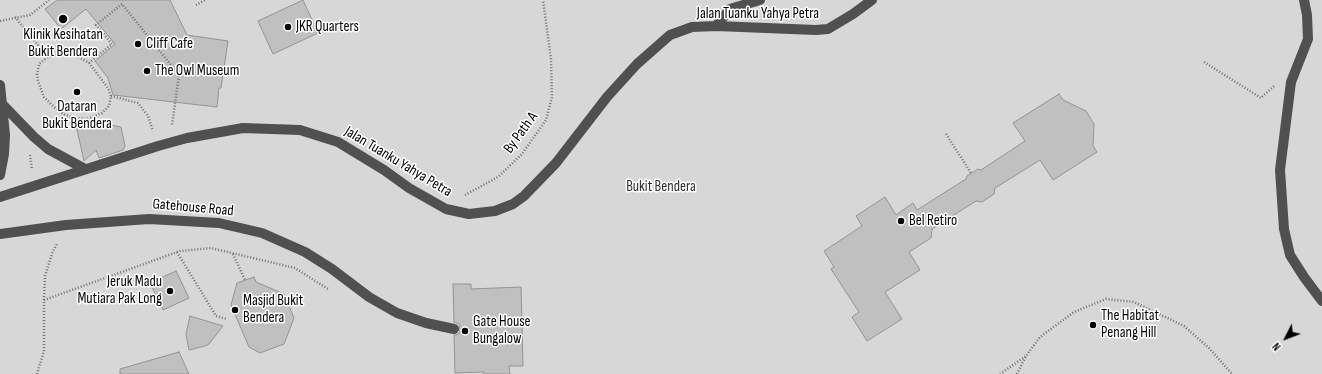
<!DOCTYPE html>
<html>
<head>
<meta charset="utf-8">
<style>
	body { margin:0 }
	#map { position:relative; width:1322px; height:374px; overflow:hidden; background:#fff; font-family:"Sofia Sans Condensed",sans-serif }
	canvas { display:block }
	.north { position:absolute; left:1266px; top:318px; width:40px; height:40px; -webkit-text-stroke:3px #fff; paint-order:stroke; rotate:228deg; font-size:11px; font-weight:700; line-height:16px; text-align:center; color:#000 }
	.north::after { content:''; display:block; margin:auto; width:14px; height:18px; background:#000; clip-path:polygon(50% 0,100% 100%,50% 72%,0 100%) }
</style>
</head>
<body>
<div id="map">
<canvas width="1322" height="374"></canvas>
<div class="north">N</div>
</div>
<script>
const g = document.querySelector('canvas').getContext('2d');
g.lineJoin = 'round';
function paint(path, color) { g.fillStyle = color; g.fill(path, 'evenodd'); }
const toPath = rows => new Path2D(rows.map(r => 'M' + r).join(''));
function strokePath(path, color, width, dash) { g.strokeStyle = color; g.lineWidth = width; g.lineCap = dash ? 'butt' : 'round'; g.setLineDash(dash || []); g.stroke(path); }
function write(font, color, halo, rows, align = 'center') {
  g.font = font + ' "Sofia Sans Condensed",sans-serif'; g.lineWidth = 3; g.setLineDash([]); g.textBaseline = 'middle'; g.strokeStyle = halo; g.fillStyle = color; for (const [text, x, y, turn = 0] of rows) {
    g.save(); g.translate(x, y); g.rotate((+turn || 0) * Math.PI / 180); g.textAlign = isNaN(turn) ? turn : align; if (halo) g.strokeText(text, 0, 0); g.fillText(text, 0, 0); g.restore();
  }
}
paint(toPath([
	[0,0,1322,0,1322,374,0,374]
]), '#d7d7d7');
const building = toPath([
	[57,0,170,0,187,35,228,41,221,88,219,88,217,107,113,95,108,78,95,61,115,44,86,9,61,29,45,9,57,0],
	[303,0,318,33,273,54,258,21,303,0],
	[1059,94,1063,100,1086,111,1094,124,1093,146,1097,152,1053,180,1040,160,995,188,994,194,982,202,976,201,932,229,931,238,909,252,920,270,885,292,902,319,867,341,852,317,859,312,831,269,834,267,824,251,862,226,856,216,885,197,896,215,913,203,917,210,966,179,967,176,978,169,981,170,1025,141,1013,123,1059,94],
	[89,121,121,127,125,146,123,150,99,158,96,150,84,161,76,125,91,128,89,121],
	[176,271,189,298,163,310,150,283,176,271],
	[254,277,256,282,284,294,294,318,284,344,260,353,249,347,231,305,237,283,254,277],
	[453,284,471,284,471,289,521,287,523,366,509,366,510,374,484,374,484,372,455,373,454,335,459,334,460,330,459,324,454,322,453,284],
	[190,316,223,326,209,344,205,346,189,350,186,334,190,316],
	[179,352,189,374,120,374,120,369,179,352]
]);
paint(building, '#c0c0c0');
strokePath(building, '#949494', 1);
strokePath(toPath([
	[196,5,205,0],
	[15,17,48,57],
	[0,21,30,15,49,0],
	[64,53,77,56,89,63,108,88,111,96,109,106,102,113,87,119,75,118,65,115,54,107,44,97,38,81,37,74,39,64,48,57,64,53],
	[1204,62,1261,98,1274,86],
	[89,63,112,44,96,25,122,4,179,75,172,125],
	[111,96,138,103,148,116,153,131],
	[946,134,971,173],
	[30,155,32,170],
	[465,195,498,177,522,154,546,120,552,97,551,59,543,0],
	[177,252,216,316,227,319],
	[233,254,245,280],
	[44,300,180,251,211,248,295,268,328,289],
	[37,374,44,351,44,300,45,276,53,251,57,244],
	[1000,374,1026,356],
	[1017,374,1026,356,1040,337,1074,312,1106,299,1134,302,1184,326,1209,348,1232,374]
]), '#727272', 2.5, [1, 2]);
strokePath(toPath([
	[1304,0,1307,15,1308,39,1291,82,1280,170,1284,229,1290,255,1304,277,1322,301],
	[716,26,730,9,760,0],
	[0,85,5,135,4,154,0,175],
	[3,105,34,137,48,149,85,169],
	[0,197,158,146,187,138,243,128,300,130,338,142,384,170,409,188,446,209,469,214,495,211,513,204,524,196,556,163,607,97,637,64,670,35,692,27,716,26,816,30,828,29,853,14,872,0],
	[0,234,66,225,149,219,219,223,262,233,305,252,332,269,369,297,397,313,426,323,454,329]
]), '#505050', 10);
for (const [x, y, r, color] of [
	[63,19,5,"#000"],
	[288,27,4,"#000"],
	[138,44,4,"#000"],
	[147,71,4,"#000"],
	[77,92,4,"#000"],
	[901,221,4,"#000"],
	[170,291,4,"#000"],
	[235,310,4,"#000"],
	[1093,325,4,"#000"],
	[465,331,4,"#000"]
]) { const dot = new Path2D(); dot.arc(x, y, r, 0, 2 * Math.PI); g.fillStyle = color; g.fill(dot); strokePath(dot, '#fff', 1.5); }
write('15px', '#000', '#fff', [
	["Jalan Tuanku Yahya Petra",758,14],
	["By Path A",521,133,-54],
	["Jalan Tuanku Yahya Petra",398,162,31],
	["Gatehouse Road",193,208,5]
]);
write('15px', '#000', '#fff', [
	["JKR Quarters",296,27],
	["Klinik Kesihatan",63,35,"center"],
	["Bukit Bendera",63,52,"center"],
	["Cliff Cafe",146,44],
	["The Owl Museum",155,71],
	["Dataran",77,107,"center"],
	["Bukit Bendera",77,124,"center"],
	["Bel Retiro",909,221],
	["Jeruk Madu",162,282,"right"],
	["Mutiara Pak Long",162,299,"right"],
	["Masjid Bukit",243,301],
	["Bendera",243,318],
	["The Habitat",1101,316],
	["Penang Hill",1101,333],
	["Gate House",473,322],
	["Bungalow",473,339]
], 'left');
write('15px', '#2e2e2e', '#fff', [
	["Bukit Bendera",661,187]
]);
</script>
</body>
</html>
